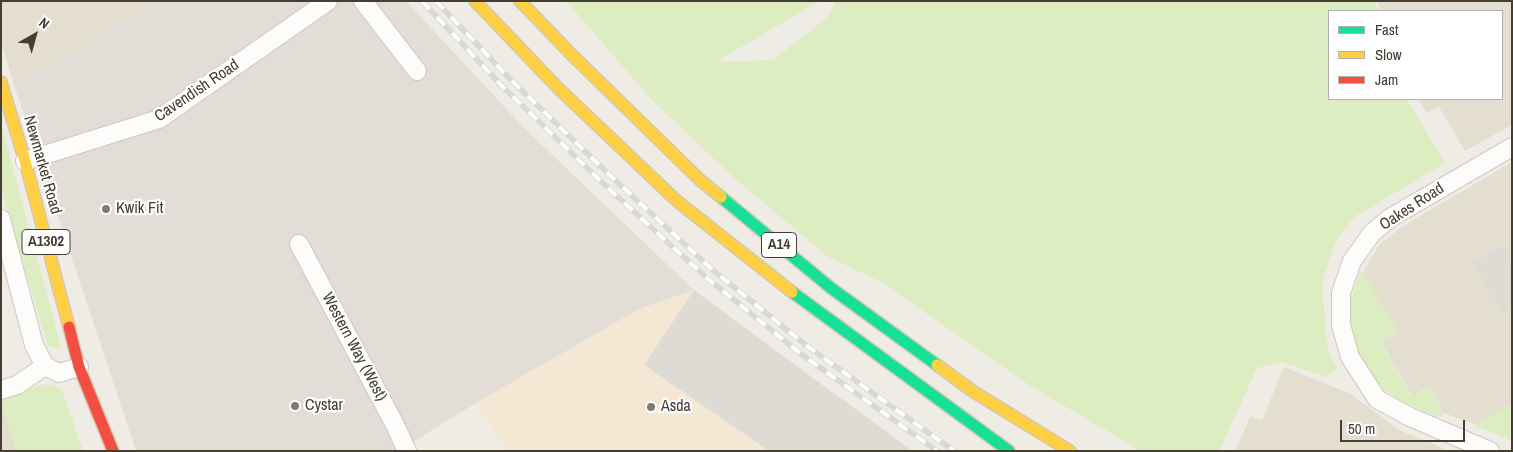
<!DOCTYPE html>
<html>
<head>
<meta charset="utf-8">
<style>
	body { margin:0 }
	#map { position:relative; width:1513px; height:452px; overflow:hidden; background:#efece5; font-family:"Archivo Narrow",sans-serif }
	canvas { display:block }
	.frame { position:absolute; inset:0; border:2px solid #443d31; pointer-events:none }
	.legend { position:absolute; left:1328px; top:10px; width:175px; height:90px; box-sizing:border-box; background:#fff; border:1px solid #b4b1ad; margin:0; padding:6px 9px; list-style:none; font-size:15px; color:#443d31 }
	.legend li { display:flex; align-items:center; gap:10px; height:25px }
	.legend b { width:25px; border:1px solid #b4b1ad }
	.north { position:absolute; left:10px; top:10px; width:50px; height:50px; -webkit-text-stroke:4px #fff; paint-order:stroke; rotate:38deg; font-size:14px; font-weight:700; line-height:20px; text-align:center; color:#443d31 }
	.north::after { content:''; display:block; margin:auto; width:18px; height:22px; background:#443d31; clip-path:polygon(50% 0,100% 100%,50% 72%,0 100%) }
	.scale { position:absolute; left:1340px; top:420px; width:125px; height:22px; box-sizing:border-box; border:2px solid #443d31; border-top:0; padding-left:6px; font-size:15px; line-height:18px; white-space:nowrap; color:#443d31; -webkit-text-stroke:4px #fff; paint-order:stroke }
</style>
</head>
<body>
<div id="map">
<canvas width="1513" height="452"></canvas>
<div class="frame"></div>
<ul class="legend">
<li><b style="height:6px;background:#16e098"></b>Fast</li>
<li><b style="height:6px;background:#ffcf43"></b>Slow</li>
<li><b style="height:6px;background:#f24e42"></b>Jam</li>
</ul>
<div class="north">N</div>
<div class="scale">50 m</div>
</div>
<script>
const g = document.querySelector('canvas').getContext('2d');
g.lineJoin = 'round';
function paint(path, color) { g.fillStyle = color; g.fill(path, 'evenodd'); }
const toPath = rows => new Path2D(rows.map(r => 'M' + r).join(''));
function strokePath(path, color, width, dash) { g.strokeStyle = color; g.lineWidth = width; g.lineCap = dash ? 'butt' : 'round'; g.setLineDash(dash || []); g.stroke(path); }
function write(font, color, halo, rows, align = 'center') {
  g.font = font + ' "Archivo Narrow",sans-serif'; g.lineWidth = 4.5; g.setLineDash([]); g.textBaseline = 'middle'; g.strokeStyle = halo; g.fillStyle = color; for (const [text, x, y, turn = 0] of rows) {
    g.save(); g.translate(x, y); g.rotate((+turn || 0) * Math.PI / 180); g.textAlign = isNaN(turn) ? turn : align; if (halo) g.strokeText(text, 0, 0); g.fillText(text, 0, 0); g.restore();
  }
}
paint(toPath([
	[1,1,160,1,161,2,15,88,1,42],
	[1376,1,1512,1,1512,125,1465,151,1439,107,1427,113,1418,99,1502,99,1502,11,1382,11],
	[1512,162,1512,404,1476,425,1444,413,1429,386,1412,396,1381,342,1397,333,1363,272,1380,244,1403,226],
	[1284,367,1351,394,1399,430,1443,448,1442,451,1236,451,1250,416,1262,420],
	[1,402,17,451,1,451]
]), '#e4ded1');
paint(toPath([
	[694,290,813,378,913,451,507,451,476,403,639,309]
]), '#f4e8d5');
paint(toPath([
	[160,1,406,1,524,128,694,290,639,309,476,403,398,451,136,451,15,88]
]), '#e2ddd6');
paint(toPath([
	[566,1,819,1,716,62,773,60,828,17,835,1,1374,1,1380,11,1329,11,1329,99,1407,99,1445,163,1354,217,1336,241,1322,282,1327,346,1329,353,1338,368,1326,377,1281,362,1257,368,1219,451,1141,451,1029,385,883,283,827,256,732,176,651,99],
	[1,124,61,347,54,348,48,346,1,188],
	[1360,272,1363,272,1398,332,1381,343,1411,396,1429,387,1444,414,1442,417,1428,413,1402,401,1385,390,1373,377,1361,360,1351,325,1350,302],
	[47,384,62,389,83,451,17,451,1,402,1,397],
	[1512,404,1512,441,1475,426]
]), '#dbedc1');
paint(toPath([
	[1502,246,1512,263,1512,308,1502,313,1473,262],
	[694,290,813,378,913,451,769,451,644,365]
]), '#dedbd5');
const street = toPath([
	[363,1,417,71],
	[25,161,159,119,328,1],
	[1,219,34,345,45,366,59,373,79,367],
	[299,244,395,425,407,451],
	[1,390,17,385,45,366],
	[1490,451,1410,417,1377,399,1350,357,1341,325,1341,293,1352,261,1372,233,1390,218,1512,147]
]);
const fast = toPath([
	[721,197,831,288,937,365],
	[792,292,1009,451]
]);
const slow = toPath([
	[475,1,558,88,677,201,792,292],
	[520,1,571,54,700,180,721,197],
	[1,82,25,161,69,327],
	[937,365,974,392,1070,451]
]);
const jam = toPath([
	[69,327,79,367,113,451]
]);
strokePath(street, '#cbc8c1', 20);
strokePath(fast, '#d4c9b0', 14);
strokePath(slow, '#d4c9b0', 14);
strokePath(jam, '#d4c9b0', 14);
strokePath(street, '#fdfcfb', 18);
strokePath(fast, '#16e098', 11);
strokePath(slow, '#ffcf43', 11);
strokePath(jam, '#f24e42', 11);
const rail = toPath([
	[422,1,502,86,609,189,708,279,801,354,937,451],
	[436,1,510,79,616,181,714,271,807,346,954,451]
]);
strokePath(rail, '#d8d8d7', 5.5);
strokePath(rail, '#fff', 4, [11]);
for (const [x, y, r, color] of [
	[106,209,5,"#807a70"],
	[295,406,5,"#807a70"],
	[651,407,5,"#807a70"]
]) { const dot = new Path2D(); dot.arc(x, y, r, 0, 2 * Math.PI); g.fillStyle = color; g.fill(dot); strokePath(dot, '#fff', 2); }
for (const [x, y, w] of [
	[46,242,48],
	[779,245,35]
]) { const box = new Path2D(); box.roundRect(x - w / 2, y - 12.5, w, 25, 4); g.fillStyle = '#fff'; g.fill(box); strokePath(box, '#443d31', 1); }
write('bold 15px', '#443d31', null, [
	["A1302",46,242],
	["A14",779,245]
]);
write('16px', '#443d31', '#fff', [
	["Cavendish Road",197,91,-34],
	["Newmarket Road",42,165,74],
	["Oakes Road",1412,207,-33],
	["Western Way (West)",354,347,62]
]);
write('16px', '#443d31', '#fff', [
	["Kwik Fit",116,209],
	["Cystar",305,406],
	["Asda",661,407]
], 'left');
</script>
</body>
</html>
